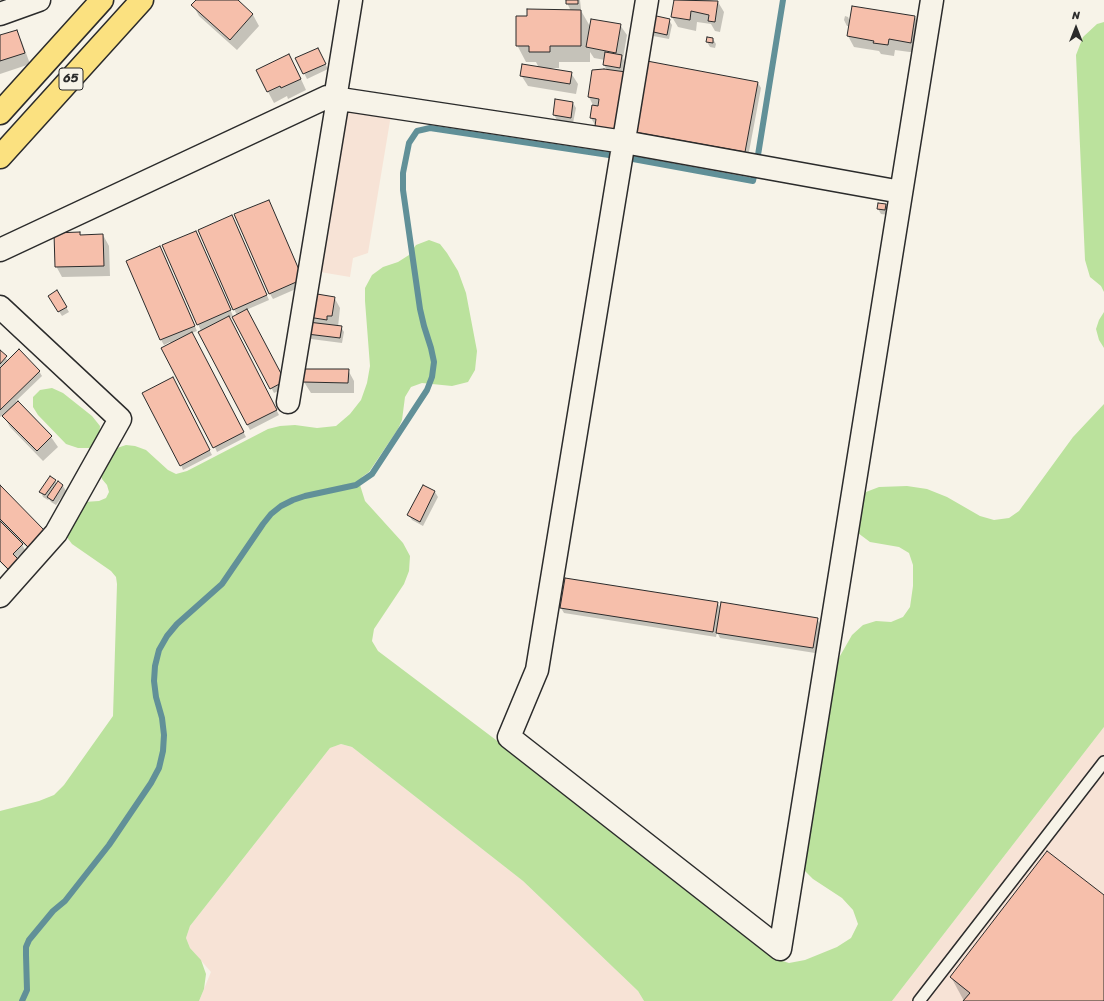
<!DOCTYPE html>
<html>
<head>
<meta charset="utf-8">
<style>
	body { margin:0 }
	#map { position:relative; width:1104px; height:1001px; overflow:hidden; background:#f7f3e8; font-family:Sriracha,sans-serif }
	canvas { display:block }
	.north { position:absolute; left:1056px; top:8px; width:40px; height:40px; -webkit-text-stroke:3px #f7f3e8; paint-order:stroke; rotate:0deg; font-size:11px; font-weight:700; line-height:16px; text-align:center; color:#2b2b2b }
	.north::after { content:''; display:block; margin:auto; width:14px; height:18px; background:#2b2b2b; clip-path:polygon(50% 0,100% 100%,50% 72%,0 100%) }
</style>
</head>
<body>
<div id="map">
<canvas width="1104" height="1001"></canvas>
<div class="north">N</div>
</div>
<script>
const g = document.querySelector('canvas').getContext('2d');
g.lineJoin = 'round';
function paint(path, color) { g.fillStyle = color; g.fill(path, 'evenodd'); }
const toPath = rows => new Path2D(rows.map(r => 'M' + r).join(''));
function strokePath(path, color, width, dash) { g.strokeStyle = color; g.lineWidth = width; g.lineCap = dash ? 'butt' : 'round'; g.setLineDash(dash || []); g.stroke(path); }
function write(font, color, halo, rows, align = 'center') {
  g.font = font + ' Sriracha,sans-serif'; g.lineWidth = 4; g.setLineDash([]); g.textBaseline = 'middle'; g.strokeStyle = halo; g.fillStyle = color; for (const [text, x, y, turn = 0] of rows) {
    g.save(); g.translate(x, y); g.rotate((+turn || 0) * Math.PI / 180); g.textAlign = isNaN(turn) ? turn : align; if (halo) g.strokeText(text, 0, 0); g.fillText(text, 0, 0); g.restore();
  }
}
paint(toPath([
	[341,107,391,115,368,253,353,258,350,277,314,271],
	[1104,727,1104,1001,892,1001],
	[341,744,352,747,523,881,638,991,644,1001,199,1001,211,972,190,948,186,938,190,926,330,748]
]), '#f7e3d6');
paint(toPath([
	[1104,22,1104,292,1101,286,1090,277,1085,260,1076,55,1083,37,1097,24],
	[429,240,440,244,447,253,458,271,466,293,477,351,475,370,468,382,452,386,422,383,411,387,405,397,402,420,398,429,369,472,362,477,360,485,365,501,403,543,410,556,409,571,404,584,374,629,372,641,378,651,496,740,773,958,789,963,805,960,837,947,851,938,858,924,853,910,842,898,813,879,804,870,803,854,834,671,840,656,852,635,863,625,876,621,891,622,903,617,910,607,913,586,913,565,909,553,899,547,870,542,858,533,856,521,859,501,866,492,879,487,907,486,927,489,947,497,980,516,994,520,1009,518,1019,511,1073,437,1104,404,1104,727,892,1001,644,1001,638,991,523,881,352,747,341,744,330,748,190,926,186,938,190,948,201,960,206,974,204,989,199,1001,0,1001,0,811,39,801,54,795,64,785,113,716,117,584,116,577,111,571,72,544,66,536,84,502,99,501,106,498,109,492,107,485,102,479,101,473,109,454,117,448,126,445,135,446,146,450,168,470,176,474,187,471,268,429,280,426,295,425,317,428,336,426,350,414,361,400,367,383,370,366,365,301,365,288,372,275,383,267,398,262,409,255,416,245],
	[1104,312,1104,348,1099,340,1096,329,1099,320],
	[52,388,63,393,92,416,100,426,99,440,90,448,78,448,66,444,38,415,33,407,33,397,40,390]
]), '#bbe29d');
paint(toPath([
	[197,0,236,0,253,15,259,26,237,50,199,16,193,5],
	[567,0,580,0,581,9,580,9,591,28,620,25,627,35,623,58,624,61,622,73,622,140,602,137,591,118,593,105,589,97,607,70,604,65,605,60,594,58,590,52,590,62,559,62,559,68,545,68,571,73,578,84,576,94,528,86,521,75,539,68,536,62,526,62,517,45,571,11,567,3],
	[675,0,709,0,718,2,724,12,720,32,715,31,711,24,697,22,696,31,678,27,672,17],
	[853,8,915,17,921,28,917,53,895,50,894,56,881,54,879,51,854,47,848,36,850,26,847,26,844,20,845,16,848,17,850,22],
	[669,20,672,25,669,39,653,36,650,31],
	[16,31,22,42,30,64,0,74,0,36],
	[713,39,716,44,715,48,710,47,707,42],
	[320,54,328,69,307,79,297,59],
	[295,66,306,90,288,99,287,96,274,103,257,71],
	[758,83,761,88,748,157,638,137,635,132],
	[573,103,576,108,573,123,557,120,554,115],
	[269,201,305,285,273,299,270,294],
	[886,205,889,210,888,215,881,214,878,209],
	[232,217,269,300,246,310,287,387,274,393,234,317,237,315,234,309],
	[196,232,233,316,228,318,279,415,250,430,199,332,201,331,198,324],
	[80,233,81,236,103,235,109,246,110,276,62,277,56,266],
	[160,247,197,331,192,333,246,437,217,452,170,342,164,345,161,340,127,261],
	[57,292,69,312,62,316,49,296],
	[334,297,340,308,338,327,341,327,344,332,342,343,311,339,308,334,309,317],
	[0,351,8,361,39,371,42,376,16,401,51,437,58,447,43,461,10,427,3,415,0,417],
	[304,370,348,370,354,381,354,393,311,393,304,382],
	[175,383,212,455,183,470,181,465],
	[55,481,57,484,58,482,63,486,66,491,56,505,51,502,49,499,48,500,43,497,41,492],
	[0,486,44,531,32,552,20,541,25,550,16,558,20,564,11,573,0,562],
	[424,487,435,492,438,497,423,526,412,520,409,515],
	[717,603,721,608,817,619,820,624,815,653,720,638,717,632,716,637,564,613,561,608],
	[1104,897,1104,1001,964,1001,951,977]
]), '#0003');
strokePath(toPath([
	[758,155,783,0],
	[633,159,753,181,754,176],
	[22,1001,27,990,26,955,26,947,29,940,53,911,65,901,109,845,151,783,159,768,163,751,164,735,162,718,156,697,154,681,155,666,159,650,167,636,177,624,222,584,263,524,271,514,281,506,293,500,305,496,356,485,372,474,427,390,432,377,434,362,431,348,424,326,420,309,403,190,403,173,409,143,417,131,430,128,609,155]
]), '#619098', 6);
const building = toPath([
	[196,0,238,0,253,14,230,40,191,5,196,0],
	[566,0,578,0,578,4,566,4,566,0],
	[674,0,718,1,715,22,708,21,709,15,691,11,690,20,671,17,674,0],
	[852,6,915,16,911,43,889,39,888,45,873,43,874,41,847,36,852,6],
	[527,9,581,10,581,46,550,46,550,52,529,52,529,46,516,46,516,16,527,16,527,9],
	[652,15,670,19,667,35,649,31,652,15],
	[591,19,621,24,616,53,586,47,591,19],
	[17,30,25,53,0,61,0,35,17,30],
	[707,37,713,38,713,43,706,42,707,37],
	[318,48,326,64,303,74,295,58,318,48],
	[605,52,622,55,620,68,603,65,605,52],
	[289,54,301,79,281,88,280,86,267,92,256,70,289,54],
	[647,61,758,82,745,152,634,132,647,61],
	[522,64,572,72,570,84,520,76,522,64],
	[604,69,626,72,616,130,595,126,596,119,590,118,592,105,598,106,599,99,588,97,592,70,604,69],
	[555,99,573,102,571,118,553,115,555,99],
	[269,200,303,279,269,294,234,214,269,200],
	[878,203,886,204,885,210,877,209,878,203],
	[232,215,267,295,233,310,198,230,232,215],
	[196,231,231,310,197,325,162,245,196,231],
	[80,232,80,235,103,234,104,266,55,267,54,233,80,232],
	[160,246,195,326,160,340,126,261,160,246],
	[57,290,67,307,58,312,48,296,57,290],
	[311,293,335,297,332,316,327,316,327,320,308,317,311,293],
	[247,309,285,381,270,389,232,317,247,309],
	[229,316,277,410,247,425,198,332,229,316],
	[308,322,342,326,340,338,307,334,308,322],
	[192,332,244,432,213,448,161,348,192,332],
	[19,349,40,371,0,410,0,368,19,349],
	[0,350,7,356,0,364,0,350],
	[303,369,349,369,348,383,303,382,303,369],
	[173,377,210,450,180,466,142,393,173,377],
	[18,401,52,436,37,451,2,416,18,401],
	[50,476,56,480,45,495,39,492,50,476],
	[58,481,63,485,53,501,47,497,58,481],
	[0,485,45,531,28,547,0,519,0,485],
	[423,485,435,491,420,522,407,515,423,485],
	[0,521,23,544,13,554,18,559,8,569,0,561,0,521],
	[565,578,718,602,713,632,560,608,565,578],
	[721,602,818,618,813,648,716,633,721,602],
	[1047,851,1104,895,1104,1001,963,1001,970,993,950,977,1047,851]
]);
paint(building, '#f6bfab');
strokePath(building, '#2b2b2b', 1);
const lane = toPath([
	[919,1001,1104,762]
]);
const street = toPath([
	[647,0,537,670,509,737,780,949,932,0],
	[0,14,39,0],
	[335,99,351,0],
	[0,250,327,97,624,142,901,192],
	[0,307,120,419,56,533,0,596],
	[288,402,338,99]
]);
const primary = toPath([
	[0,113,102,0],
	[0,157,142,0]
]);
strokePath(lane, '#2b2b2b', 14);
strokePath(street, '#2b2b2b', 25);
strokePath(primary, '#2b2b2b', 25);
strokePath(lane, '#f7f3e8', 11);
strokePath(street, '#f7f3e8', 22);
strokePath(primary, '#fbe180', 22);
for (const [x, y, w] of [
	[71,79,24]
]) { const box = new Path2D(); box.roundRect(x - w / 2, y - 11, w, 22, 3); g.fillStyle = '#f7f3e8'; g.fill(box); strokePath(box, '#2b2b2b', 1); }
write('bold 13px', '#2b2b2b', null, [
	["65",71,79]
]);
</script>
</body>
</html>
